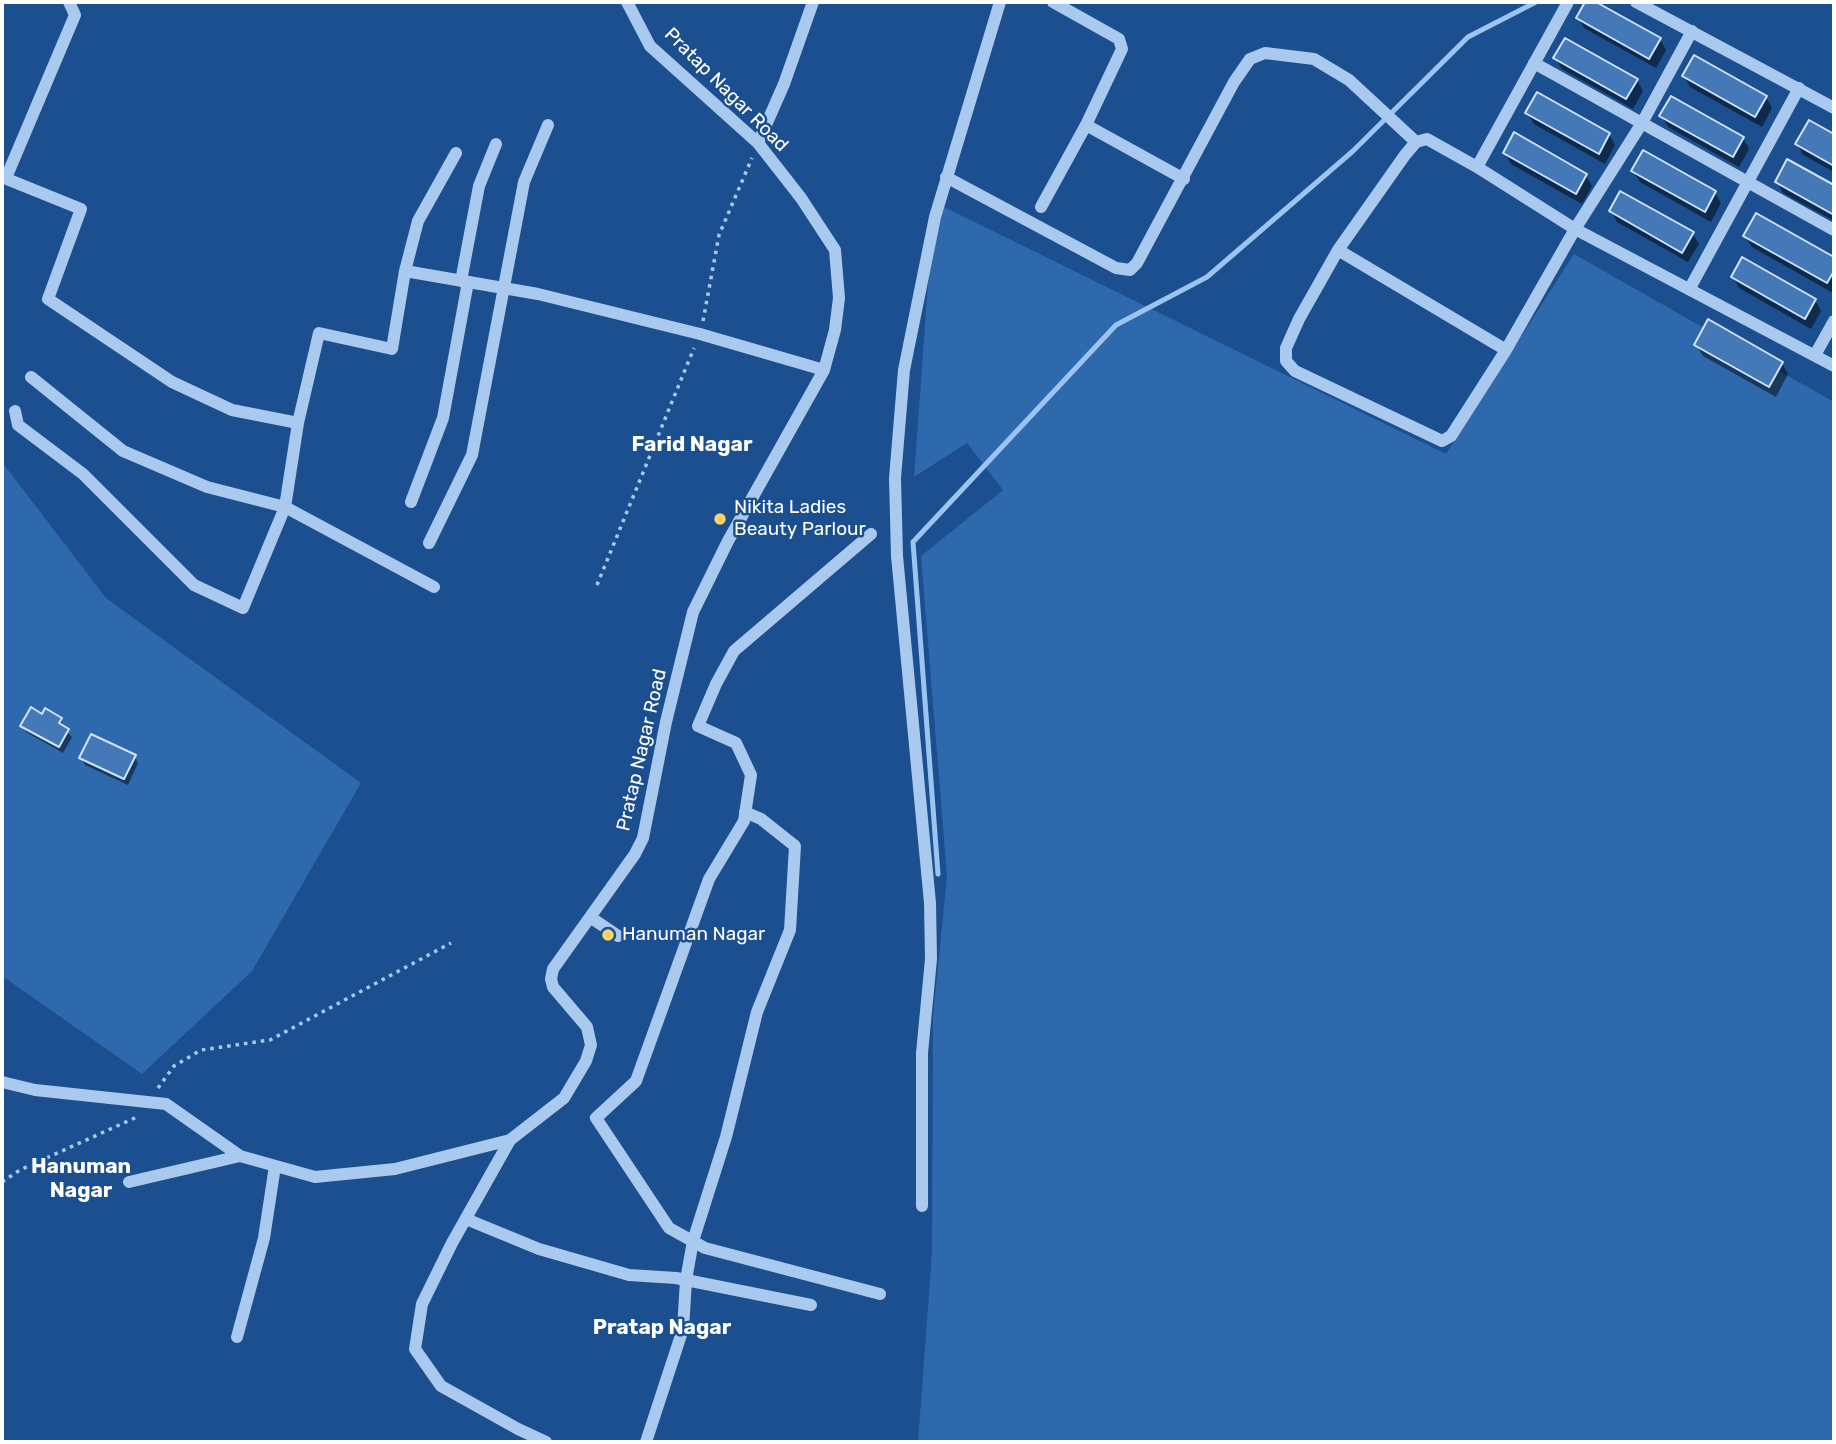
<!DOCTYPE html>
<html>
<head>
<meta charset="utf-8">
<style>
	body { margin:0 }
	#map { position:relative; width:1836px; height:1444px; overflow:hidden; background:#1b4f8f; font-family:Rubik,sans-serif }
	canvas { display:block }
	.frame { position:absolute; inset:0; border:4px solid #fff; pointer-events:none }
</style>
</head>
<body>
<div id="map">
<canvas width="1836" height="1444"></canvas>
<div class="frame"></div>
</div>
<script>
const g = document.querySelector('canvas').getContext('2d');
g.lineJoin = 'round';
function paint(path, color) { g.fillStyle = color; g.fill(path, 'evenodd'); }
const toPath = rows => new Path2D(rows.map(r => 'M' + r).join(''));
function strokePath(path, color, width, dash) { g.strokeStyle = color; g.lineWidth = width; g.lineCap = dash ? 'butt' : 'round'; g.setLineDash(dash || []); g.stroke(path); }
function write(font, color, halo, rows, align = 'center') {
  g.font = font + ' Rubik,sans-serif'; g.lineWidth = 5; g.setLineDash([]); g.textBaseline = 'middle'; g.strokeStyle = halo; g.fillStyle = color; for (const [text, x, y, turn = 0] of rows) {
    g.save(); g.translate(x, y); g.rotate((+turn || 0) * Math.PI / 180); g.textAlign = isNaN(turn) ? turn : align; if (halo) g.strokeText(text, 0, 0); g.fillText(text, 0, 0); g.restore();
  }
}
paint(toPath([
	[934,202,1446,454,1574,254,1834,402,1834,1442,918,1442,932,1253,933,1017,947,876,921,556,1003,490,967,443,914,477],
	[2,462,106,598,361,783,252,971,142,1074,2,976]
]), '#2e69ad');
paint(toPath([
	[1587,2,1593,2,1660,39,1666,50,1656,68,1584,28,1578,18],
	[1555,58,1637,80,1643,91,1633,109,1562,69],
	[1684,76,1766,97,1772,108,1762,127,1690,87],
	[1527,113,1609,134,1615,145,1605,164,1534,124],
	[1661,116,1743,138,1749,149,1739,167,1668,127],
	[1809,122,1834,136,1834,172,1803,155,1797,144],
	[1505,153,1586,175,1592,186,1582,204,1511,164],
	[1788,161,1834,187,1834,221,1783,193,1777,182],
	[1633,171,1715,193,1721,203,1711,222,1640,182],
	[1611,211,1692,233,1699,244,1688,262,1617,222],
	[1757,215,1834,259,1833,293,1752,247,1745,236],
	[1733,277,1815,300,1821,311,1811,329,1739,288],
	[1696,345,1782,363,1788,374,1776,397,1703,356],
	[43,716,61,719,63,728,72,737,63,753,26,732,22,725],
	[134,756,138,763,128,785,85,765,81,758]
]), '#0007');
strokePath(toPath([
	[938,874,913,542,1116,325,1207,277,1353,151,1468,37,1536,2]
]), '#9cc4f0', 5);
const building = toPath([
	[1585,2,1596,2,1661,38,1649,59,1576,18,1585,2],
	[1565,38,1638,79,1626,99,1553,58,1565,38],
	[1694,55,1767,96,1755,117,1682,76,1694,55],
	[1537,92,1610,133,1599,154,1525,113,1537,92],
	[1671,96,1744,137,1733,157,1659,116,1671,96],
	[1809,120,1834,134,1834,166,1795,144,1809,120],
	[1514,132,1587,174,1576,194,1503,153,1514,132],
	[1643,150,1716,191,1705,212,1631,171,1643,150],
	[1787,159,1834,185,1834,215,1775,182,1787,159],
	[1620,191,1694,232,1682,253,1609,211,1620,191],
	[1756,213,1834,257,1834,271,1827,283,1743,236,1756,213],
	[1742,257,1816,299,1805,319,1731,277,1742,257],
	[1708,319,1783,362,1769,387,1694,345,1708,319],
	[31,707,42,714,45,708,62,718,59,723,69,729,59,747,20,726,31,707],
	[91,734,136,755,124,779,79,758,91,734]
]);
paint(building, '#4478b7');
strokePath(building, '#cfe3fa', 2);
strokePath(toPath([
	[703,321,719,235,752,158],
	[597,585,694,348],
	[158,1088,174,1066,201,1050,270,1040,451,943],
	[2,1182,20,1170,139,1116]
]), '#a9c9ee', 3.5, [3.5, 5]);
strokePath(toPath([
	[1636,2,1834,108],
	[1692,31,1642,123,1575,229,1506,350,1338,250,1405,155,1416,142,1427,139,1477,167,1575,229,1834,366],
	[1534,63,1834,230],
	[1086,125,1184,179],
	[758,143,784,84,813,2],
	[1477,167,1568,2],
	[2,177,81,209,48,299,172,382,232,410,298,423],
	[946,177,1116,268,1130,270,1137,263,1234,82,1250,59,1265,53,1314,59,1349,80,1416,142],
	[6,178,75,15,69,2],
	[1041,207,1086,125,1122,49,1119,39,1053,2],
	[1338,250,1299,319,1286,348,1286,361,1295,371,1442,441,1451,436,1506,350],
	[405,271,418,221,456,153],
	[461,281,479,186,496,144],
	[1690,288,1799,88],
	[1815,355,1834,321],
	[31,377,123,451,207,487,285,507,434,587],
	[15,411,18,425,83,474,194,585,243,608,285,507,298,423,319,333,392,349,405,271,538,294,700,334,824,370],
	[411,502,443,418,468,282],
	[871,534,734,651,716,684,698,726,736,743,751,775,744,821,709,879,636,1081,596,1118,669,1228,705,1248,880,1294],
	[429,543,472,455,524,182,548,125],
	[590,917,618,936],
	[2,1082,35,1090,166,1104,240,1156,315,1177,395,1169,510,1140,564,1098,586,1061,591,1045,587,1027,553,987,551,979,553,969,635,854,643,838,666,722,693,612,728,541,824,370,835,330,839,298,835,250,801,198,758,143,650,46,627,2],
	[510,1140,452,1243,422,1304,415,1349,441,1386,518,1429,546,1442],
	[129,1182,240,1156],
	[922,1206,922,1053,931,959,930,903,897,556,895,478,904,370,935,217,1000,2],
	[466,1219,539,1249,629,1275,676,1278,811,1305],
	[237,1337,264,1238,275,1166],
	[646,1442,683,1329,686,1280,693,1241,726,1137,757,1012,790,930,795,846,761,819,745,812]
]), '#a9c9ee', 12);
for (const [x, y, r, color] of [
	[720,519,7,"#ffd166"],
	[608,935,7,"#ffd166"]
]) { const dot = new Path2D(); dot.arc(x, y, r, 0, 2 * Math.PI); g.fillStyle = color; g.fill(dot); strokePath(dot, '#1b4f8f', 2.5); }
write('19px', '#fff', '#1b4f8f', [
	["Pratap Nagar Road",726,90,45],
	["Pratap Nagar Road",642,750,-77]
]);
write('19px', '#fff', '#1b4f8f', [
	["Nikita Ladies",734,508],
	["Beauty Parlour",734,530],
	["Hanuman Nagar",622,935]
], 'left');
write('bold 21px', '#fff', '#1b4f8f', [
	["Farid Nagar",692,445],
	["Hanuman",81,1167],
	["Nagar",81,1191],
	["Pratap Nagar",662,1328]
]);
</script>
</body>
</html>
